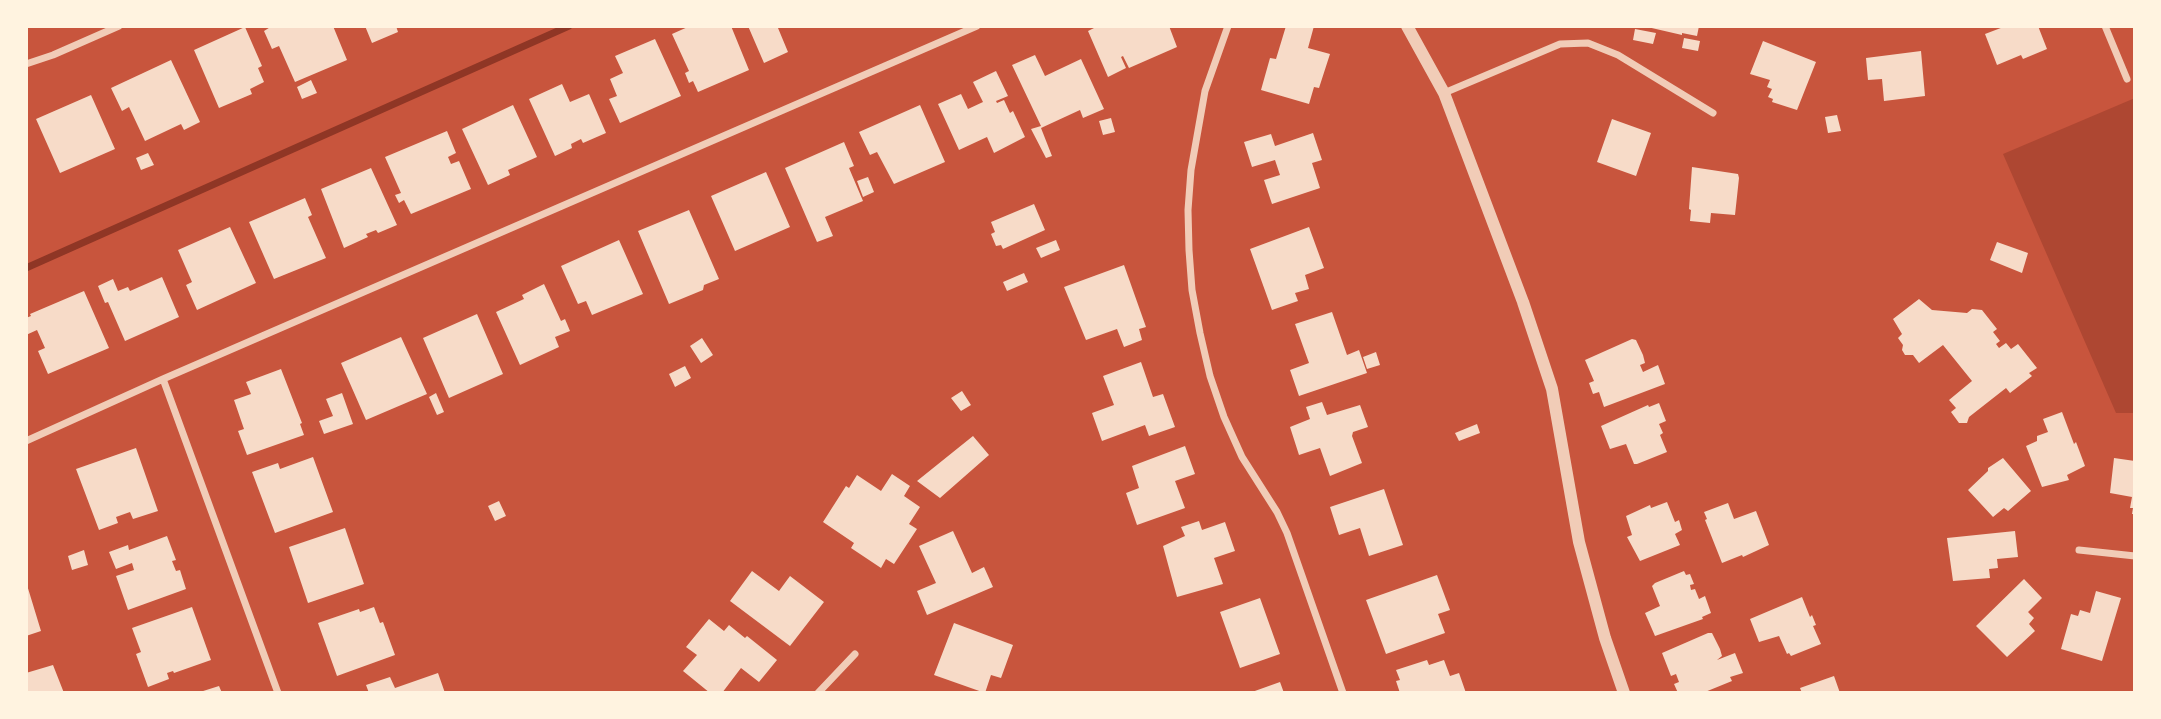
<!DOCTYPE html>
<html>
<head>
<meta charset="utf-8">
<style>
	body { margin:0 }
	#map { position:relative; width:2161px; height:719px; overflow:hidden; background:#c8553d; font-family:Helvetica,sans-serif }
	canvas { display:block }
	.frame { position:absolute; inset:0; border:28px solid #fff3e0; pointer-events:none }
</style>
</head>
<body>
<div id="map">
<canvas width="2161" height="719"></canvas>
<div class="frame"></div>
</div>
<script>
const g = document.querySelector('canvas').getContext('2d');
g.lineJoin = 'round';
function paint(path, color) { g.fillStyle = color; g.fill(path, 'evenodd'); }
const toPath = rows => new Path2D(rows.map(r => 'M' + r).join(''));
function strokePath(path, color, width, dash) { g.strokeStyle = color; g.lineWidth = width; g.lineCap = dash ? 'butt' : 'round'; g.setLineDash(dash || []); g.stroke(path); }
paint(toPath([
	[2135,98,2135,413,2116,413,2003,154]
]), '#ae4732');
strokePath(toPath([
	[26,268,569,26]
]), '#8f3625', 7);
paint(toPath([
	[272,26,333,26,347,60,295,82,279,46,272,49,264,31],
	[365,26,396,26,398,32,372,43],
	[690,26,731,26,749,70,698,92,693,81,689,83,685,73,689,71,672,34],
	[748,26,778,28,788,52,764,63],
	[1098,26,1169,26,1177,47,1129,68,1123,56,1121,57,1126,68,1108,77,1088,31],
	[1286,26,1314,26,1308,48,1330,54,1319,88,1314,87,1309,104,1261,90,1270,58,1276,59],
	[1643,26,1699,26,1697,36,1682,33,1682,35],
	[2006,26,2038,26,2047,49,2023,59,2021,55,1997,65,1985,34],
	[245,27,262,66,258,68,264,82,250,89,252,94,219,108,194,50],
	[1635,29,1656,33,1653,44,1633,40],
	[1684,38,1700,41,1698,51,1682,48],
	[655,39,681,96,620,123,609,99,617,96,610,79,623,73,615,56],
	[1763,41,1816,62,1797,110,1772,102,1773,99,1768,97,1772,89,1767,87,1770,80,1750,74],
	[1921,51,1925,96,1884,101,1882,79,1868,80,1866,58],
	[1035,55,1045,76,1081,59,1104,109,1083,118,1080,110,1041,128,1052,156,1046,158,1031,129,1041,126,1012,65],
	[171,60,200,122,184,130,181,124,145,141,129,107,122,111,111,88],
	[996,71,1008,96,996,101,997,103,1004,100,1010,113,1013,111,1025,137,994,153,987,137,959,150,938,104,961,94,968,109,983,102,973,82],
	[311,80,317,93,302,99,297,87],
	[562,84,570,102,589,94,606,133,583,143,581,139,571,144,572,148,555,156,529,99],
	[91,95,115,149,60,173,36,119],
	[513,105,537,157,508,170,510,175,488,185,462,129],
	[920,105,945,162,894,184,877,152,870,155,859,132],
	[1837,115,1841,131,1828,133,1825,117],
	[1111,118,1115,132,1103,135,1099,121],
	[1612,119,1651,133,1636,176,1597,162],
	[447,131,456,153,448,157,451,164,459,161,471,189,411,214,404,200,399,203,395,195,401,193,385,157],
	[1313,133,1322,160,1312,163,1320,188,1272,204,1264,180,1280,175,1275,160,1252,167,1244,142,1271,134,1275,146],
	[844,142,854,166,849,168,863,201,825,217,833,236,817,242,785,168],
	[148,153,154,165,141,170,136,158],
	[1692,167,1738,174,1739,178,1735,215,1711,213,1710,223,1690,221,1691,210,1689,209],
	[371,168,397,225,378,233,376,230,366,234,368,237,344,248,321,189],
	[766,172,790,227,735,251,711,196],
	[868,177,874,192,863,197,857,181],
	[305,198,312,215,308,217,326,258,274,279,249,222],
	[1034,204,1045,230,1003,249,1001,245,996,246,991,234,995,232,991,222],
	[689,210,719,279,704,285,703,290,669,304,638,231],
	[230,227,256,283,197,310,186,285,192,282,178,250],
	[1309,227,1324,268,1305,275,1309,289,1295,293,1298,301,1272,310,1250,249],
	[619,240,643,294,592,315,586,301,578,304,561,266],
	[1056,240,1060,250,1041,258,1036,248],
	[1997,242,2028,253,2022,273,1990,260],
	[1124,265,1146,327,1139,329,1142,340,1124,347,1117,329,1086,340,1064,287],
	[1024,273,1028,282,1007,291,1003,282],
	[162,277,179,317,125,341,108,302,105,303,98,286,113,279,118,291,128,287,130,291],
	[544,284,561,321,565,319,570,331,555,337,559,347,520,365,496,312,524,299,522,295],
	[84,291,109,348,48,374,38,351,45,348,37,330,26,335,26,318,31,316,30,314],
	[1919,299,1932,310,1967,313,1972,309,1982,310,1997,329,1993,332,2000,341,1996,344,1999,348,2006,343,2011,349,2018,344,2037,368,2029,373,2032,376,2010,393,2006,388,1969,417,1967,423,1959,423,1951,412,1956,408,1949,400,1972,381,1943,345,1919,363,1913,355,1905,355,1902,350,1903,345,1898,338,1902,334,1893,319],
	[1332,312,1347,355,1359,350,1367,373,1299,396,1290,370,1309,363,1295,324],
	[477,314,503,374,449,398,423,338],
	[401,337,427,394,366,420,341,363],
	[702,338,713,355,701,363,690,346],
	[1632,339,1636,340,1643,355,1645,363,1640,365,1643,372,1658,365,1665,384,1604,407,1599,392,1593,394,1589,383,1594,381,1585,360],
	[1376,352,1380,365,1367,369,1363,357],
	[1141,362,1153,397,1163,394,1175,427,1149,436,1145,425,1102,441,1092,413,1114,405,1103,376],
	[685,366,691,378,675,387,669,374],
	[281,369,302,423,300,424,304,435,247,455,238,431,244,429,234,400,251,394,246,382],
	[962,391,971,405,961,411,951,398],
	[342,393,353,424,324,434,319,421,333,416,326,399],
	[436,393,444,412,437,415,429,397],
	[1322,402,1327,415,1360,405,1368,427,1353,432,1352,436,1362,463,1330,476,1320,448,1299,455,1290,427,1310,419,1306,407],
	[1659,403,1666,421,1659,424,1663,433,1660,435,1667,452,1637,464,1634,464,1626,444,1610,449,1601,426,1648,405,1649,407],
	[2062,412,2074,444,2076,442,2085,466,2067,475,2069,480,2042,487,2026,446,2037,441,2037,436,2048,432,2043,419],
	[1477,424,1480,433,1459,441,1455,433],
	[973,436,989,455,940,498,917,481],
	[1185,446,1195,474,1175,481,1185,508,1137,525,1126,493,1139,488,1132,466],
	[136,448,158,511,133,519,130,512,116,517,118,523,99,530,76,469],
	[313,457,333,512,275,533,252,472,278,463,280,469],
	[2003,458,2031,491,2008,511,2004,508,1993,517,1968,490,1988,471,1988,468],
	[2114,458,2135,461,2135,514,2132,514,2133,508,2130,508,2132,497,2110,493],
	[892,474,910,486,904,496,920,507,909,524,917,529,894,564,886,559,881,568,851,548,854,543,823,522,846,486,849,488,857,475,881,491],
	[1384,489,1403,545,1369,556,1360,528,1339,535,1330,507],
	[499,501,506,516,495,521,488,506],
	[1667,502,1675,522,1679,520,1682,530,1675,534,1680,545,1640,561,1627,537,1632,535,1626,516,1650,505,1651,508],
	[1728,503,1734,519,1756,511,1769,545,1743,557,1742,555,1722,563,1705,520,1707,519,1704,512],
	[1199,521,1202,530,1225,522,1235,551,1214,558,1223,584,1177,597,1163,546,1185,536,1181,527],
	[345,528,364,584,308,603,289,547],
	[953,531,972,573,984,567,993,587,927,615,917,591,936,583,919,546],
	[2015,531,2018,557,1997,559,1998,568,1989,569,1990,578,1953,581,1947,538],
	[167,536,176,560,172,561,176,571,180,570,186,589,128,610,116,576,134,570,132,563,116,569,109,552,128,545,129,550],
	[84,550,88,565,72,570,68,556],
	[752,571,779,591,790,576,824,602,790,646,730,601],
	[1684,571,1686,575,1690,574,1694,584,1690,585,1691,590,1695,589,1699,599,1705,596,1711,613,1702,617,1703,619,1655,636,1645,613,1660,606,1652,586,1655,583],
	[1437,575,1450,610,1438,614,1445,633,1386,654,1366,600],
	[2024,579,2042,598,2028,612,2034,618,2029,624,2035,631,2007,657,1976,626],
	[27,585,41,631,26,636,26,585],
	[2096,591,2121,598,2102,661,2061,649,2071,614,2078,616,2080,610,2090,613],
	[1802,597,1810,617,1812,615,1816,625,1813,626,1821,644,1791,656,1789,653,1787,654,1779,636,1759,642,1750,619],
	[1260,598,1280,654,1240,668,1220,612],
	[192,607,211,660,174,673,173,671,167,673,169,679,148,687,136,654,141,652,132,628],
	[374,607,380,623,383,622,395,655,337,676,318,623,359,609,360,612],
	[709,619,724,631,729,625,745,638,747,636,777,660,759,682,741,668,722,693,710,693,683,671,697,655,686,647],
	[954,623,1013,645,1001,678,991,675,985,693,934,675],
	[1708,633,1712,633,1720,649,1722,656,1717,660,1735,653,1743,673,1730,677,1732,681,1705,692,1678,693,1674,684,1679,682,1676,674,1671,676,1662,653],
	[1427,660,1429,665,1444,660,1450,676,1459,673,1466,693,1400,693,1396,681,1400,680,1396,670],
	[53,665,64,693,26,693,26,673],
	[438,673,445,693,369,693,366,685,390,677,395,688],
	[1834,676,1840,693,1802,693,1800,688],
	[1280,682,1284,693,1252,693,1252,692],
	[219,686,222,693,200,693,200,692]
]), '#f7dbc8');
strokePath(toPath([
	[1228,26,1205,91,1191,170,1188,210,1189,250,1192,290,1200,333,1210,376,1224,417,1242,457,1277,512,1287,533,1343,693],
	[2105,26,2127,79],
	[26,64,53,55,119,26],
	[1444,93,1560,44,1588,43,1618,55,1713,113],
	[163,379,278,693],
	[26,441,163,379,977,26],
	[2079,550,2135,556],
	[818,693,855,654]
]), '#f1ccb7', 7);
strokePath(toPath([
	[1407,26,1444,93,1523,302,1552,389,1579,542,1605,638,1624,693]
]), '#f1ccb7', 12);
</script>
</body>
</html>
